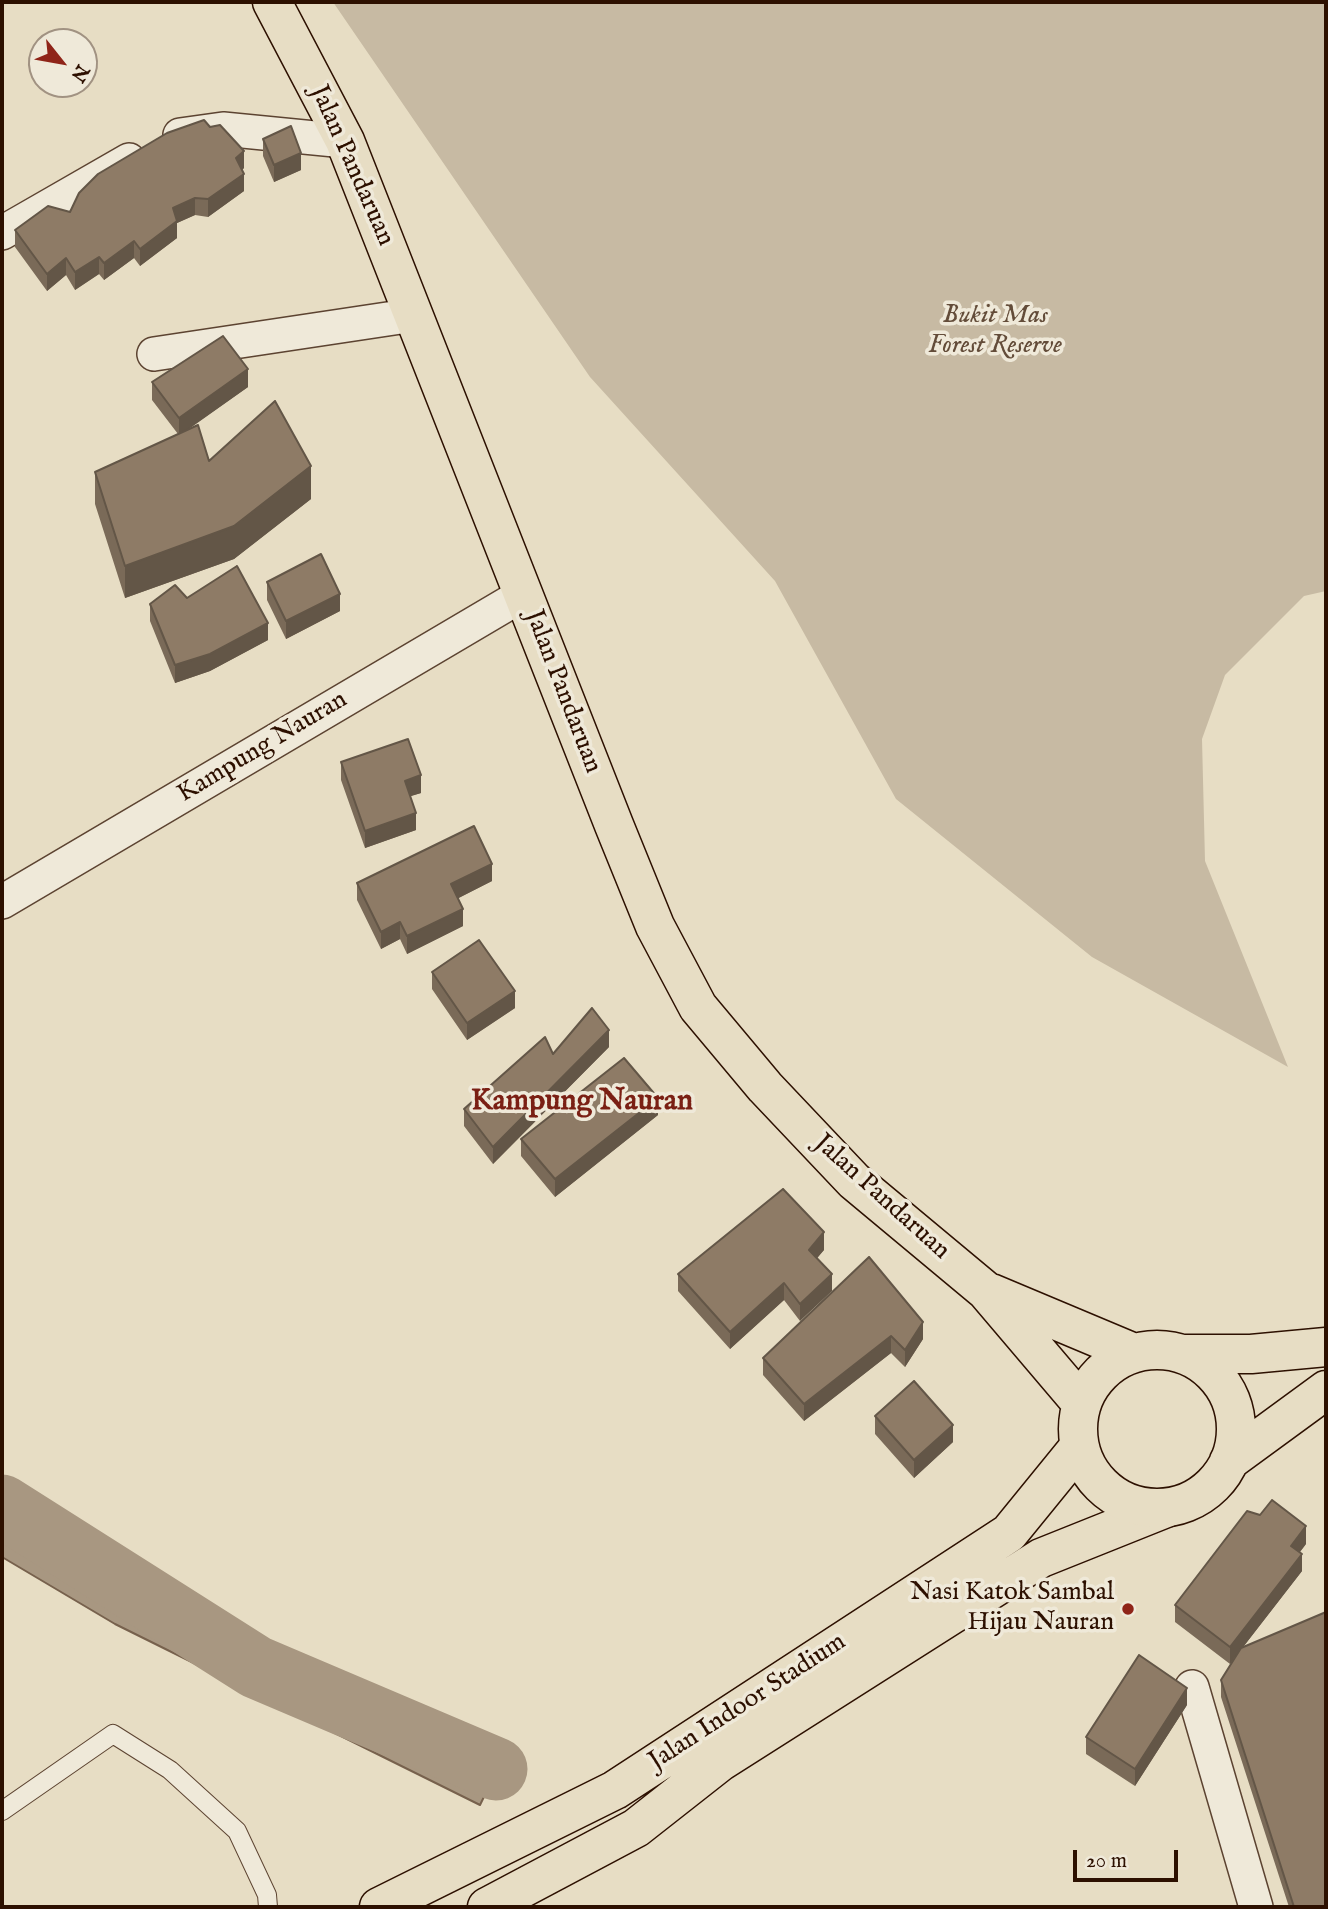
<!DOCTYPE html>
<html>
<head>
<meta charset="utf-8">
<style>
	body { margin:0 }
	#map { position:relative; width:1328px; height:1909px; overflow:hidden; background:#e7ddc4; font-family:"IM FELL English",serif }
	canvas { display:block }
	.frame { position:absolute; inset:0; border:4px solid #2d1000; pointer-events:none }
	.north { position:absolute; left:28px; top:28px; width:70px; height:70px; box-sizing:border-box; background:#efe9d9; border:2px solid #a19282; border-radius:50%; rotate:121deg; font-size:19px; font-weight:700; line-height:28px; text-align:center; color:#2d1000 }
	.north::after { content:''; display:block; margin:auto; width:24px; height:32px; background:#8f2418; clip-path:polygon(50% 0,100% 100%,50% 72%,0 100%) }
	.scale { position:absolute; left:1073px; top:1850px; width:105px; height:32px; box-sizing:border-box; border:4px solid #2d1000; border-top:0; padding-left:9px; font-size:21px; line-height:24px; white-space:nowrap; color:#2d1000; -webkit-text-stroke:5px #efe9d9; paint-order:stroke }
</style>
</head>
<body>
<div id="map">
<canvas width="1328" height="1909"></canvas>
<div class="frame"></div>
<div class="north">N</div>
<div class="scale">20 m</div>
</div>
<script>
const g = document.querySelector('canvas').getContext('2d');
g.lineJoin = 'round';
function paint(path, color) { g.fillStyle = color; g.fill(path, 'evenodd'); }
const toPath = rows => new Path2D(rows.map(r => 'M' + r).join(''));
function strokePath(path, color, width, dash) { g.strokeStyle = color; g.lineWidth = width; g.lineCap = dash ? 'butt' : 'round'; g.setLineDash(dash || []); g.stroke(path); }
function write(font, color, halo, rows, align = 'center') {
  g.font = font + ' "IM FELL English",serif'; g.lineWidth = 7; g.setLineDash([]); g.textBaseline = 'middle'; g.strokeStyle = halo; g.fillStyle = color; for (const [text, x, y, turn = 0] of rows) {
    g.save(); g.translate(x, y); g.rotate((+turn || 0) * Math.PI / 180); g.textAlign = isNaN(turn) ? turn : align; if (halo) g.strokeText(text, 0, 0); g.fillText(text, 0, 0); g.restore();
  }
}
paint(toPath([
	[333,2,1326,2,1326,591,1304,596,1225,675,1202,739,1205,861,1288,1067,1092,957,896,799,775,581,590,377]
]), '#c7baa3');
const water = toPath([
	[2,1521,135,1594,494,1776,480,1805,115,1624,2,1557,2,1521]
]);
paint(water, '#a89781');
strokePath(water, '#77614d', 2);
strokePath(toPath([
	[2,1506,256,1667,496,1769]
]), '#a89781', 63);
const service = toPath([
	[2,1811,113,1734,170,1770,237,1831,267,1895,268,1907]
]);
const minor = toPath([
	[180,135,223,129,345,141],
	[2,233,129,160],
	[154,354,414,315],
	[2,902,524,594],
	[1192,1687,1256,1907]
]);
const primary = toPath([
	[379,1907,615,1790,1009,1533,1079,1447],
	[487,1907,636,1828,720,1762,1041,1558,1166,1508]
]);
const trunk = toPath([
	[272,2,345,141,614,825,655,926,698,1007,765,1087,854,1181,986,1291,1082,1404],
	[991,1293,1134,1353],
	'1078 1429a79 79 0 1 1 158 0a79 79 0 1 1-158 0Z',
	[1182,1354,1251,1354,1326,1347],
	[1229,1461,1326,1390]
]);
strokePath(service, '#5c4331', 20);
strokePath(minor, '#5c4331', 36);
strokePath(primary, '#2d1000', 41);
strokePath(trunk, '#2d1000', 41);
strokePath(service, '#efe9d9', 18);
strokePath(minor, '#efe9d9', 33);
strokePath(primary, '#e7ddc4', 38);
strokePath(trunk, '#e7ddc4', 38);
paint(toPath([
	[263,139,301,170,274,182,263,156],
	[244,168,242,170,244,191,208,217,195,215,177,223,177,238,140,266,134,258,104,280,99,274,75,290,66,275,47,291,15,247,15,230,70,212],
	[152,382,248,387,188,429,209,461,311,499,234,559,125,598,95,504,95,472,178,434,152,400],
	[267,582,340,611,286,639,267,600],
	[187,598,268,640,210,671,175,683,150,621,150,604],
	[341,762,421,793,410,796,416,830,365,848,341,780],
	[492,881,458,898,463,926,407,954,400,939,381,949,357,900,357,883],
	[432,972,515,1008,467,1040,432,989],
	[609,1047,493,1164,464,1126,464,1109,553,1054],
	[658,1115,555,1197,521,1156,521,1139],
	[824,1250,816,1258,800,1321,784,1300,730,1349,678,1291,678,1274],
	[869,1257,923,1339,905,1367,891,1353,804,1421,763,1375,763,1358],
	[875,1416,953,1442,914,1478,875,1434],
	[1306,1544,1300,1552,1302,1571,1243,1647,1326,1907,1289,1907,1221,1697,1221,1680,1235,1657,1230,1664,1175,1622,1175,1605],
	[1187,1705,1135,1786,1086,1754,1086,1737]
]), '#7a6a58');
paint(toPath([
	[244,151,244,168,236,176,236,158],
	[301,153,301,170,274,182,274,165],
	[244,174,244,191,208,217,208,199],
	[195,198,195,215,177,223,177,238,140,266,140,249,173,208],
	[134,241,134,258,104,280,104,263],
	[99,257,99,274,75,290,75,272],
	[66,258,66,275,47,291,47,274],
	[248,369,248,387,179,436,179,418],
	[311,466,311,499,234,559,125,598,125,566],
	[340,594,340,611,286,639,286,621],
	[268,623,268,640,210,671,175,683,175,665],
	[421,775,421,793,405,798,405,781],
	[416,813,416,830,365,848,365,831],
	[492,864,492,881,451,902,451,884],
	[463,909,463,926,407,954,407,936],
	[400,922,400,939,381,949,381,932],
	[515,991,515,1008,467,1040,467,1023],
	[609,1030,609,1047,493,1164,493,1147],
	[658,1098,658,1115,555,1197,555,1179],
	[824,1232,824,1250,809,1268,809,1250],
	[832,1274,832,1291,800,1321,800,1304],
	[784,1283,784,1300,730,1349,730,1332],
	[923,1322,923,1339,905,1367,905,1350],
	[891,1336,891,1353,804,1421,804,1404],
	[953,1425,953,1442,914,1478,914,1460],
	[1306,1526,1306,1544,1291,1563,1291,1546],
	[1302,1554,1302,1571,1230,1664,1230,1647],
	[1187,1688,1187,1705,1135,1786,1135,1769]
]), '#635647');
const building = toPath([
	[204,120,210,127,220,125,244,151,236,158,244,174,208,199,195,198,173,208,177,221,140,249,134,241,104,263,99,257,75,272,66,258,47,274,15,230,48,206,70,212,79,193,98,174,167,133,204,120],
	[291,126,301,153,274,165,263,139,291,126],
	[223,336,248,369,179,418,152,382,223,336],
	[275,401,311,466,234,526,125,566,95,472,198,425,209,461,275,401],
	[321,554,340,594,286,621,267,582,321,554],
	[237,566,268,623,210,654,175,665,150,604,175,585,187,598,237,566],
	[408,739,421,775,405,781,416,813,365,831,341,762,408,739],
	[474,826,492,864,451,884,463,909,407,936,400,922,381,932,357,883,474,826],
	[479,940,515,991,467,1023,432,972,479,940],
	[592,1008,609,1030,493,1147,464,1109,545,1037,553,1054,592,1008],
	[624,1058,658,1098,555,1179,521,1139,624,1058],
	[783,1189,824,1232,809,1250,832,1274,800,1304,784,1283,730,1332,678,1274,783,1189],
	[869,1257,923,1322,905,1350,891,1336,804,1404,763,1358,869,1257],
	[914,1381,953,1425,914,1460,875,1416,914,1381],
	[1272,1500,1306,1526,1291,1546,1302,1554,1230,1647,1175,1605,1247,1511,1260,1515,1272,1500],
	[1326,1612,1326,1907,1294,1907,1221,1680,1241,1648,1326,1612],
	[1139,1655,1187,1688,1135,1769,1086,1737,1139,1655]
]);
paint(building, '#8e7b66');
strokePath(building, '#635647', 2);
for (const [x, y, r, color] of [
	[1128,1609,7,"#8f2418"]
]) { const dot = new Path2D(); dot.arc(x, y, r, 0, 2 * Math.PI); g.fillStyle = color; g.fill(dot); strokePath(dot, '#efe9d9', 2.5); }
write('26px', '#2d1000', '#efe9d9', [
	["Jalan Pandaruan",351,166,66],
	["Jalan Pandaruan",562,692,69],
	["Kampung Nauran",263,748,-31],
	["Jalan Pandaruan",881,1198,42],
	["Jalan Indoor Stadium",748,1703,-33]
]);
write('italic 26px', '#634c39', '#efe9d9', [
	["Bukit Mas",995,317],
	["Forest Reserve",995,347]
]);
write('26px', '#2d1000', '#efe9d9', [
	["Nasi Katok Sambal",1114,1594],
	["Hijau Nauran",1114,1624]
], 'right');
write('bold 30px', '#7a1f14', '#efe9d9', [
	["Kampung Nauran",582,1103]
]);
</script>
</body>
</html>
